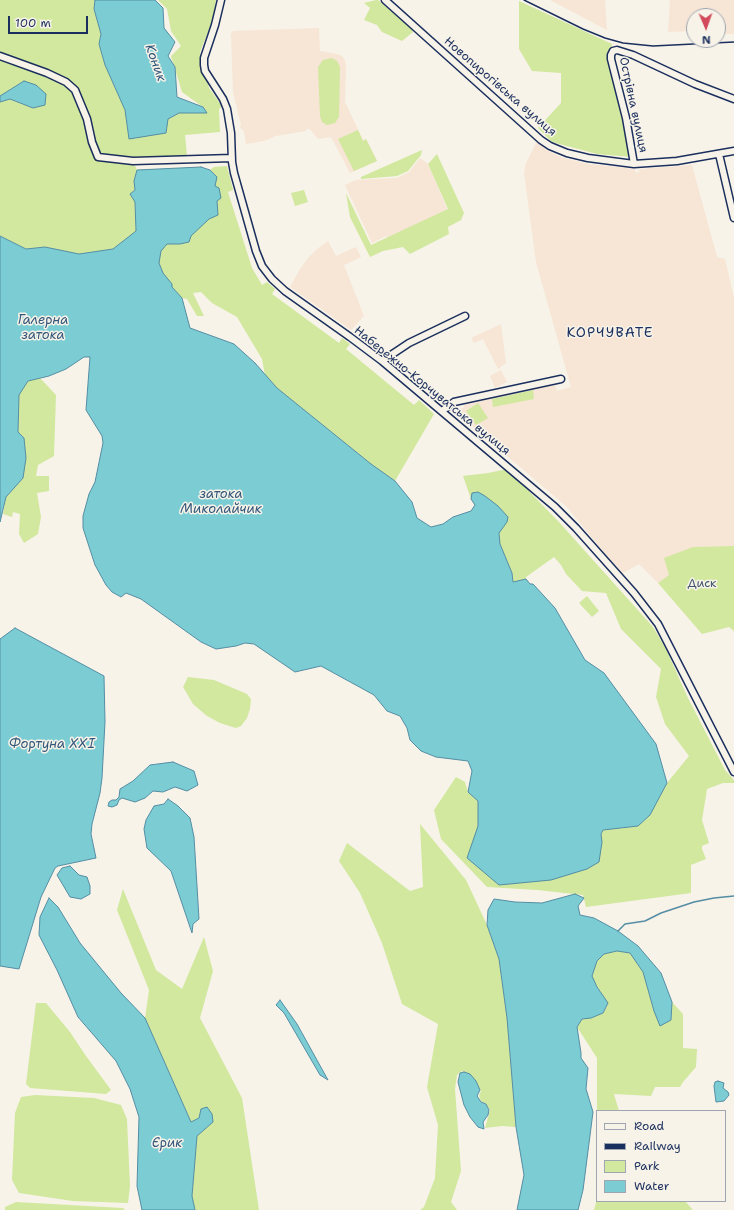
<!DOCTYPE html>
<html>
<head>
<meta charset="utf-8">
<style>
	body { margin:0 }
	#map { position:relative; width:734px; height:1210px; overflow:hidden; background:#f7f3e8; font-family:"Shantell Sans",sans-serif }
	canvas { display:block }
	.legend { position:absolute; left:596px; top:1110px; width:130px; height:92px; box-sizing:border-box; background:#f7f3e8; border:1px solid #9fa5b1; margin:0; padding:5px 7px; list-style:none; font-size:12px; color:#1b2f5e }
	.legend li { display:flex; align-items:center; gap:8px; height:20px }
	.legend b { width:20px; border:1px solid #9fa5b1 }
	.north { position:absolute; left:686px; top:8px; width:40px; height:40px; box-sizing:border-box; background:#f7f3e8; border:1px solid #9fa5b1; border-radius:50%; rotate:178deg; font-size:11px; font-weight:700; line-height:16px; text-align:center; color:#1b2f5e }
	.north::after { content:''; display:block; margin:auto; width:14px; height:18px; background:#d1495b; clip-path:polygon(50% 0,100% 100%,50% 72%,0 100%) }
	.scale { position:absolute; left:8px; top:16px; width:80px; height:18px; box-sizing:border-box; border:2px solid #1b2f5e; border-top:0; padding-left:5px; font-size:12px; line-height:14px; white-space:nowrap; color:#1b2f5e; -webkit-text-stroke:3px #f7f3e8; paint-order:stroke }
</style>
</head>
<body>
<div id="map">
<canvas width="734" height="1210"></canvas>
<ul class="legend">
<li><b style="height:5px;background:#f7f3e8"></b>Road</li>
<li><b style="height:5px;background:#1b2f5e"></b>Railway</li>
<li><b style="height:11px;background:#d1e89e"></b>Park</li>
<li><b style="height:11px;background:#7bccd3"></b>Water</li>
</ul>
<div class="north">N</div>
<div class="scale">100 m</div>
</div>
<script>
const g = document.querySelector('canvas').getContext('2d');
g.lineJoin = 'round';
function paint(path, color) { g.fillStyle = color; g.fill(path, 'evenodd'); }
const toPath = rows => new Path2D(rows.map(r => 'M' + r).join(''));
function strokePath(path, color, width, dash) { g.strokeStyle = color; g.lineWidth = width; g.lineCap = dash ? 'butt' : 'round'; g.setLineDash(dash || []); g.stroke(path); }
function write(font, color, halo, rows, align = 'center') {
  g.font = font + ' "Shantell Sans",sans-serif'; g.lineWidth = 3; g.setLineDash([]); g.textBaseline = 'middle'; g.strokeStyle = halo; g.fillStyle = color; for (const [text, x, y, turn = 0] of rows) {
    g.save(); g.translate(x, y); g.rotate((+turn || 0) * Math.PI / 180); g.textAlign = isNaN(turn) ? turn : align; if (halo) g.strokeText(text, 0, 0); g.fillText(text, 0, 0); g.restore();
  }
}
paint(toPath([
	[550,0,605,0,607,30],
	[670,0,734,0,734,34,723,34,723,29,718,30,718,16,694,16,694,31,668,32],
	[319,28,320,51,337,54,342,56,345,60,346,67,345,102,363,140,366,139,377,161,350,173,331,137,318,139,310,129,306,129,306,131,276,136,264,141,246,144,244,131,240,128,241,125,233,92,231,34,233,31],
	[537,141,548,151,563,158,589,164,635,169,636,173,639,172,640,169,692,165,717,257,725,259,734,298,734,546,694,547,673,575,658,583,639,564,623,573,606,555,567,507,459,415,465,404,555,385,557,391,571,387,536,262,524,173,526,163],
	[420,158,428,164,451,218,394,244,386,236,372,243,345,185,356,180,397,178,409,172],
	[328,241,336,256,356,247,361,257,344,265,364,316,351,330,290,287,300,269,308,258,317,249],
	[501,324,506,363,498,369,483,339,474,343,471,338],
	[501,370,507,382,495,388,490,376]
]), '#f7e5d5');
paint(toPath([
	[0,0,95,0,94,9,101,34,99,44,105,65,125,110,129,139,179,113,206,112,203,107,182,92,171,56,181,46,171,31,167,9,158,0,216,0,213,19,200,52,209,88,222,106,219,109,220,132,185,135,187,156,133,161,137,170,201,167,210,170,214,167,227,166,233,190,228,192,252,268,262,285,267,282,275,289,272,294,339,343,342,338,350,344,346,349,414,405,419,400,434,414,395,481,371,464,277,388,265,375,262,359,237,317,212,303,201,292,193,293,204,316,197,316,187,299,182,298,171,287,147,253,134,182,135,190,130,194,135,202,136,231,113,249,79,254,45,247,26,249,0,236,0,102,10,99,33,108,24,81,0,96],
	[376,0,378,0,412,29,413,32,402,41,382,32,377,25,364,20,370,8,364,3],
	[519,1,612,44,610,56,631,157,597,154,552,142,538,128,561,103,561,73,532,71,519,49],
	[332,58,337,61,340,67,339,117,335,123,327,125,322,122,320,116,318,67,323,60],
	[358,130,363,141,366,139,377,161,354,171,338,139],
	[422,150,421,155,408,171,397,176,361,179,361,177],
	[437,154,464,213,461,220,448,227,449,234,410,254,403,247,383,251,370,257,350,217,346,193,371,245,448,209,428,164],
	[304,190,308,202,295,206,291,193],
	[40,378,56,395,54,456,38,465,36,476,49,476,49,491,37,493,41,517,38,534,24,543,19,534,20,514,13,512,12,517,3,514,6,497,23,478,18,433,19,395,28,381],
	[533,390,534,399,493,407,492,399],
	[478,403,488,418,476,425,466,411],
	[507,469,559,522,653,627,666,649,687,696,725,770,734,780,734,783,723,783,707,789,702,820,709,843,702,846,702,849,706,859,691,865,691,893,586,907,583,895,537,890,487,887,441,839,434,810,456,777,465,782,468,792,601,834,603,830,638,826,650,815,667,783,689,756,665,724,656,697,661,669,621,629,606,593,582,591,566,574,561,565,554,557,526,577,526,579,513,582,512,573,500,544,499,533,473,508,475,505,471,499,463,476,488,473],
	[734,546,734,631,729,627,702,634,658,583,669,575,664,558,693,547],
	[587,596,599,611,592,617,579,603],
	[188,677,214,680,247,694,251,699,250,709,247,718,241,726,236,728,220,723,207,716,193,704,183,687],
	[420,824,466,880,487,925,499,959,507,1018,516,1127,502,1126,485,1128,490,1110,486,1104,481,1101,479,1096,481,1091,470,1074,462,1071,457,1075,455,1089,461,1171,451,1202,457,1210,420,1210,424,1207,435,1178,438,1125,427,1087,438,1024,402,1004,382,943,360,893,339,861,347,843,410,891,423,887],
	[123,889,156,970,182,989,204,937,213,971,200,1018,242,1098,259,1210,195,1210,192,1196,197,1135,213,1122,199,1118,191,1122,145,1018,149,990,117,910],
	[617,951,630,953,643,972,654,1011,671,1020,672,1002,683,1014,683,1048,697,1049,696,1067,683,1082,680,1087,655,1087,651,1096,614,1094,619,1111,597,1111,597,1201,685,1201,693,1210,594,1210,597,1199,597,1058,577,1027,582,1019,591,1018,603,1013,608,1004,597,987,592,976,597,961,604,954],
	[36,1003,46,1003,70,1032,86,1056,111,1090,106,1094,30,1088,26,1084],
	[35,1095,94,1098,121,1105,127,1119,130,1186,128,1203,73,1201,19,1193,12,1180,15,1113,21,1097],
	[16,1202,123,1208,125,1210,5,1210,5,1207]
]), '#d1e89e');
const water = toPath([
	[95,0,155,0,163,8,164,28,175,42,168,56,175,67,177,97,203,107,207,113,179,113,168,119,166,133,129,139,125,110,105,65,99,44,101,34,94,9,95,0],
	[24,81,36,85,46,94,45,105,33,108,10,99,0,102,0,96,24,81],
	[201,167,210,170,217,177,215,186,219,188,221,198,217,201,218,215,209,219,191,236,189,242,180,244,167,244,161,251,159,263,163,273,172,284,172,287,182,298,190,328,234,344,255,363,277,388,371,464,395,481,412,502,417,518,431,527,443,524,453,517,471,511,475,505,471,499,472,493,478,492,485,496,498,506,508,517,507,522,499,533,500,544,512,573,513,582,526,579,530,584,533,584,555,608,585,660,604,673,656,744,667,783,650,815,638,826,603,830,601,834,602,842,599,862,587,869,551,880,499,885,467,858,478,826,478,801,468,792,472,771,468,761,436,757,421,751,410,740,407,728,400,716,387,711,374,695,321,666,295,672,254,644,245,643,236,646,216,649,201,642,141,599,126,593,121,597,112,592,106,585,95,565,83,528,83,516,89,494,95,482,103,443,102,436,86,410,90,357,84,357,66,369,49,376,28,381,19,395,18,432,24,438,26,458,23,478,6,497,0,522,0,236,26,249,45,247,79,254,113,249,136,231,135,202,130,194,135,190,134,181,137,170,201,167],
	[15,628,104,676,105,722,102,778,100,793,92,824,91,834,96,858,58,866,55,868,41,897,19,969,0,966,0,639,15,628],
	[173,762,194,771,198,785,187,791,175,787,163,792,153,791,145,798,135,802,122,798,119,800,117,805,112,807,108,806,109,802,112,800,116,800,119,797,120,789,133,781,150,765,173,762],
	[168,799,178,806,190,818,194,837,199,919,193,924,192,933,171,871,147,848,144,829,146,820,154,806,164,804,168,799],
	[70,866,79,875,87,877,90,886,90,894,81,899,70,897,57,875,62,868,70,866],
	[575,894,584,898,578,906,580,915,594,918,618,931,638,946,661,973,672,1002,671,1020,660,1026,654,1011,643,972,630,953,617,951,604,954,597,961,592,976,597,987,608,1003,603,1013,591,1018,582,1019,577,1027,581,1053,581,1058,588,1068,586,1089,593,1112,583,1190,578,1210,517,1210,524,1175,516,1127,507,1018,499,959,487,925,488,910,494,899,515,902,542,903,575,894],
	[49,898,58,907,80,943,121,993,145,1018,191,1122,199,1118,201,1109,207,1107,212,1114,213,1122,197,1136,192,1196,195,1210,142,1210,137,1186,139,1117,130,1089,116,1061,78,1017,57,970,39,935,40,917,49,898],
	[280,1000,297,1024,328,1080,320,1075,284,1013,276,1005,280,1000],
	[464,1072,470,1074,476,1081,480,1090,477,1096,481,1102,486,1104,489,1110,488,1115,483,1122,484,1129,478,1127,470,1117,464,1105,458,1082,460,1073,464,1072],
	[718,1081,724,1083,723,1088,728,1092,729,1095,724,1101,716,1102,714,1086,715,1082,718,1081]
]);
paint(water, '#7bccd3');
strokePath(water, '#558da4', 1);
strokePath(toPath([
	[618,931,625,924,645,921,661,913,694,902,714,898,734,896]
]), '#558da4', 1.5);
const street = toPath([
	[221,0,215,25,204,58,204,65,205,71,223,99,227,109,231,133,232,162,234,173,256,251,262,266,272,279,285,291,350,337,382,361,555,507,576,528,634,593,658,624,734,772],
	[385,0,541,140,550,146,567,153,588,158,634,164,677,161,734,151],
	[0,56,47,73,66,82,75,90,87,119,92,142,98,157,133,161,232,158],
	[719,154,734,218],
	[634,164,626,118,611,59,611,55,613,51,617,50,633,55,695,84,734,99],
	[382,361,409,343,465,316],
	[442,411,454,402,561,379]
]);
strokePath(street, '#1b2f5e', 9);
strokePath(street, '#f7f3e8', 6);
strokePath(toPath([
	[524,0,583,29,605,38,623,43,653,46,734,42]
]), '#1b2f5e', 1.5);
write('12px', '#1b2f5e', '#f7f3e8', [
	["Новопирогівська вулиця",500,87,41],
	["Острівна вулиця",633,105,78],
	["Набережно-Корчуватська вулиця",432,391,39]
]);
write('12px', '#3f546b', '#f7f3e8', [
	["Диск",702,584]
]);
write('italic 13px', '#33567b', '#f7f3e8', [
	["Коник",155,63,70],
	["Галерна",43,321],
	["затока",43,336],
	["затока",221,495],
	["Миколайчик",221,510],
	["Фортуна XXI",52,745],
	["Єрик",167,1144]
]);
g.letterSpacing = '1px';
write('14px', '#1b2f5e', '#f7f3e8', [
	["КОРЧУВАТЕ",610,333]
]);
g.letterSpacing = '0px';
</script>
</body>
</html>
